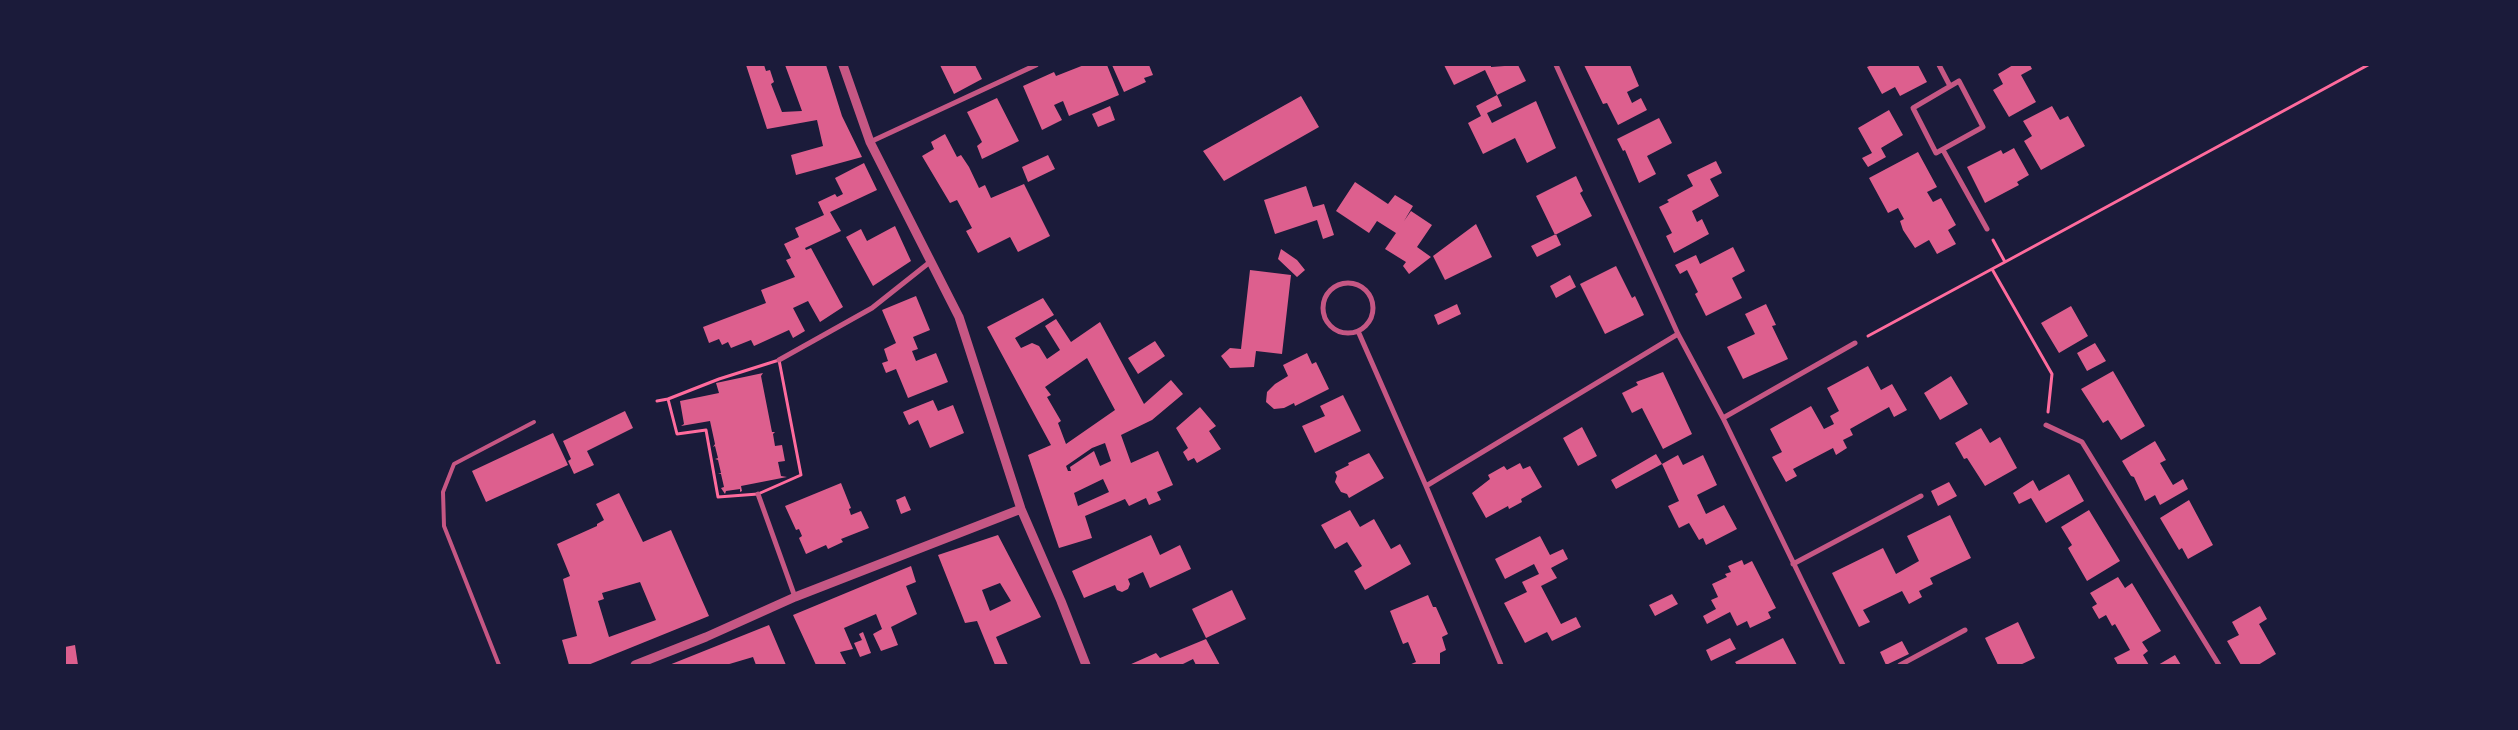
<!DOCTYPE html>
<html>
<head>
<meta charset="utf-8">
<style>
	body { margin:0 }
	#map { position:relative; width:2518px; height:730px; overflow:hidden; background:#1b1b3a; font-family:Lato,sans-serif }
	canvas { display:block }
	.frame { position:absolute; inset:0; border:66px solid #1b1b3a; pointer-events:none }
</style>
</head>
<body>
<div id="map">
<canvas width="2518" height="730"></canvas>
<div class="frame"></div>
</div>
<script>
const g = document.querySelector('canvas').getContext('2d');
g.lineJoin = 'round';
function paint(path, color) { g.fillStyle = color; g.fill(path, 'evenodd'); }
const toPath = rows => new Path2D(rows.map(r => 'M' + r).join(''));
function strokePath(path, color, width, dash) { g.strokeStyle = color; g.lineWidth = width; g.lineCap = dash ? 'butt' : 'round'; g.setLineDash(dash || []); g.stroke(path); }
paint(toPath([
	[746,65,764,65,766,71,770,70,774,82,771,84,782,112,802,111,785,65,826,65,842,116,862,157,796,175,791,155,823,146,817,120,767,129],
	[940,65,975,65,982,79,954,94],
	[1084,65,1107,65,1119,95,1069,116,1063,101,1054,105,1062,120,1042,130,1023,86,1054,72,1056,76],
	[1112,65,1149,65,1153,75,1144,78,1146,82,1124,92],
	[1444,65,1491,65,1491,67,1518,65,1526,81,1497,95,1485,70,1454,85],
	[1584,65,1630,65,1639,86,1627,92,1632,103,1641,98,1647,110,1618,125,1607,103,1603,104],
	[1872,65,1918,65,1927,82,1900,96,1895,87,1882,94,1867,67],
	[2013,65,2030,65,2032,69,2021,75,2036,102,2009,117,1993,90,2003,84,1998,74],
	[1497,95,1502,106,1487,113,1492,123,1536,101,1556,148,1527,163,1515,138,1483,154,1468,123,1481,116,1476,106],
	[1301,96,1319,127,1224,181,1203,151],
	[997,98,1019,141,982,159,977,146,982,142,967,112],
	[1110,106,1115,120,1098,127,1092,114],
	[2052,106,2060,120,2068,116,2085,146,2041,170,2024,141,2032,136,2023,121],
	[1889,110,1903,135,1881,148,1886,157,1868,167,1862,158,1872,153,1858,128],
	[1659,118,1672,143,1647,156,1656,174,1639,183,1625,150,1623,151,1617,139],
	[945,134,957,157,961,155,969,167,979,188,985,185,991,198,1024,184,1050,236,1018,252,1010,237,978,253,966,231,972,228,957,200,950,203,922,156,934,149,931,142],
	[2014,148,2029,175,2017,182,2019,185,1985,203,1967,167,2001,150,2003,154],
	[1918,152,1937,187,1927,192,1933,202,1941,198,1956,225,1948,230,1956,244,1937,254,1929,240,1915,248,1903,230,1900,221,1904,219,1898,208,1888,213,1869,178],
	[1048,155,1055,169,1028,182,1022,167],
	[1716,161,1722,173,1710,179,1719,196,1692,211,1697,222,1702,219,1709,234,1674,253,1666,236,1672,233,1659,207,1669,202,1667,200,1693,186,1687,175],
	[864,163,877,190,830,212,841,231,805,248,806,250,811,248,843,307,820,322,808,301,793,308,805,331,793,338,789,330,754,346,751,340,731,348,728,342,722,345,719,339,709,343,703,327,766,303,761,290,795,277,786,260,791,258,784,244,799,237,795,228,824,215,818,202,835,194,837,197,843,194,835,178],
	[1576,176,1583,191,1580,193,1592,216,1555,235,1536,196],
	[1355,182,1388,204,1395,195,1413,206,1404,221,1411,211,1432,225,1417,247,1431,257,1409,274,1403,266,1406,262,1385,249,1396,233,1377,221,1369,233,1336,211],
	[1306,186,1313,207,1324,204,1334,235,1323,239,1317,220,1275,234,1264,200],
	[1476,224,1492,257,1445,280,1433,256],
	[895,226,911,261,873,286,846,237,861,229,867,241],
	[1556,234,1561,245,1537,257,1531,246],
	[1733,247,1745,271,1732,278,1742,298,1706,316,1695,294,1698,292,1687,270,1680,274,1675,265,1696,255,1700,264],
	[1281,249,1297,260,1305,270,1297,277,1278,259],
	[1616,266,1632,298,1635,296,1644,315,1605,334,1580,284],
	[1250,270,1291,275,1282,354,1256,351,1254,367,1230,368,1221,356,1230,348,1241,349],
	[1570,275,1576,287,1556,298,1550,286],
	[916,296,930,330,913,337,918,349,912,351,916,361,936,353,948,382,908,398,896,369,886,373,882,363,888,361,884,349,896,343,882,310],
	[1043,298,1054,315,1015,338,1021,348,1032,343,1039,346,1047,359,1060,350,1045,326,1056,319,1071,342,1100,322,1144,404,1171,380,1183,394,1152,420,1121,435,1131,463,1158,451,1173,485,1157,492,1161,500,1149,505,1146,498,1129,506,1125,499,1085,516,1092,538,1059,548,1028,455,1051,445,987,327],
	[1087,358,1115,410,1066,444,1058,423,1061,421,1047,397,1051,395,1045,387],
	[1105,443,1111,461,1100,466,1094,451,1070,467,1071,471,1068,471,1066,466,1092,448],
	[1103,479,1109,492,1078,506,1074,493],
	[1457,304,1461,314,1438,325,1434,315],
	[1766,304,1776,325,1772,326,1788,359,1743,379,1727,347,1755,334,1745,314],
	[2071,306,2088,336,2059,353,2041,323],
	[1155,341,1165,356,1138,374,1128,358],
	[2095,343,2106,361,2087,371,2077,353],
	[1307,353,1312,364,1316,362,1329,389,1295,406,1294,403,1284,408,1274,409,1266,402,1267,392,1275,384,1288,376,1283,365],
	[1868,366,1881,390,1892,384,1907,410,1894,417,1889,407,1850,429,1853,435,1843,440,1847,448,1836,455,1833,448,1793,469,1797,476,1786,482,1772,457,1782,452,1770,429,1811,406,1824,429,1834,424,1830,416,1839,411,1827,388],
	[2113,371,2145,426,2121,440,2108,420,2103,423,2081,389],
	[1663,372,1692,434,1663,449,1642,408,1632,413,1622,393,1638,385,1636,382],
	[763,373,761,376,772,432,775,432,773,434,775,446,782,445,785,461,778,462,781,476,787,477,741,486,742,491,740,492,740,489,726,491,725,494,721,488,724,487,721,474,718,473,721,473,718,460,715,459,718,458,715,446,713,447,715,444,710,421,681,426,684,424,680,401,719,393,716,383],
	[1951,376,1968,404,1940,420,1924,393],
	[1343,395,1361,431,1315,453,1302,426,1325,416,1320,406],
	[933,400,938,411,953,405,964,433,930,448,918,420,909,425,903,412],
	[1200,407,1216,426,1209,431,1221,449,1197,463,1194,458,1188,461,1183,452,1188,448,1176,428],
	[625,411,633,428,587,451,594,465,574,474,568,461,571,459,563,441],
	[1582,427,1597,456,1578,466,1563,438],
	[1981,428,1990,443,2000,437,2017,468,1985,486,1967,458,1964,459,1955,443],
	[553,433,568,465,486,502,472,471],
	[2155,441,2166,460,2160,463,2173,485,2183,479,2188,489,2160,505,2155,495,2145,501,2134,477,2131,476,2122,461],
	[1369,453,1384,478,1349,498,1347,494,1341,492,1335,482,1337,476,1335,472,1349,465,1348,463],
	[1656,454,1662,464,1616,489,1611,480],
	[1678,455,1683,465,1703,455,1717,485,1697,495,1706,514,1724,505,1737,529,1706,545,1703,538,1699,540,1689,523,1679,528,1668,506,1679,501,1662,464],
	[1520,463,1523,469,1530,466,1542,487,1521,499,1522,502,1509,509,1508,506,1486,518,1472,493,1490,479,1488,475,1504,466,1507,470],
	[2069,474,2084,501,2046,523,2031,498,2019,504,2013,493,2033,480,2039,491],
	[1949,482,1957,496,1938,506,1931,491],
	[841,483,851,508,849,509,851,515,861,511,869,528,841,539,843,542,828,549,826,545,806,554,799,538,802,536,799,529,796,530,785,506],
	[619,493,643,542,671,530,709,616,588,665,569,665,562,640,577,636,563,579,570,576,557,544,597,526,597,524,604,520,596,504],
	[640,582,656,620,609,637,598,601,604,599,602,593],
	[905,496,911,510,901,514,896,500],
	[2189,500,2213,545,2188,559,2182,548,2179,550,2160,518],
	[1350,510,1360,527,1374,519,1391,549,1400,544,1411,564,1365,590,1354,571,1362,566,1347,542,1335,549,1321,525],
	[2089,510,2120,561,2087,581,2068,548,2072,545,2061,527],
	[1950,515,1971,558,1930,578,1933,584,1919,591,1922,597,1909,604,1902,591,1863,610,1870,622,1859,627,1832,573,1883,548,1896,574,1919,561,1907,536],
	[998,535,1041,617,996,637,1008,665,995,665,977,621,965,623,938,555],
	[1000,583,1011,601,990,611,982,590],
	[1151,535,1160,555,1180,545,1191,569,1150,588,1143,572,1128,579,1130,584,1128,589,1122,592,1117,590,1115,585,1084,598,1072,571],
	[1540,536,1550,555,1563,549,1568,559,1551,568,1557,578,1541,586,1561,624,1576,617,1581,627,1552,641,1547,632,1525,643,1504,603,1527,592,1522,582,1539,574,1534,564,1505,579,1495,559],
	[1742,560,1744,565,1752,561,1776,608,1768,612,1771,618,1750,628,1747,621,1737,626,1730,612,1707,624,1703,616,1716,609,1711,600,1718,597,1712,584,1727,577,1725,574,1731,572,1728,566],
	[911,566,916,582,906,586,917,614,891,627,898,645,881,651,873,634,882,629,876,614,844,628,853,649,840,652,846,664,816,665,793,615],
	[2118,577,2125,588,2132,583,2161,631,2142,642,2148,651,2143,655,2149,665,2118,665,2114,658,2130,650,2115,624,2112,626,2106,615,2099,619,2092,607,2097,604,2090,593],
	[1232,590,1246,619,1206,638,1192,609],
	[1672,594,1678,604,1655,616,1649,605],
	[1428,595,1433,607,1436,607,1448,634,1442,637,1446,650,1440,653,1440,665,1409,665,1416,662,1408,642,1403,644,1390,611],
	[2260,606,2267,619,2259,624,2276,654,2258,665,2241,665,2227,641,2239,635,2232,622],
	[2018,622,2035,658,2020,665,1998,665,1985,638],
	[769,625,786,665,756,665,753,657,726,665,669,665],
	[863,632,871,653,860,657,854,643,862,640,859,634],
	[1730,638,1736,649,1711,661,1706,650],
	[1783,638,1797,665,1737,665,1735,662],
	[1206,639,1220,665,1196,665,1193,659,1181,665,1129,665,1156,653,1160,658],
	[1902,641,1909,654,1886,665,1880,652],
	[75,645,78,665,65,665,65,647],
	[2175,655,2181,665,2158,665]
]), '#dd5f8e');
strokePath(toPath([
	[1993,240,2005,262,1992,269,2052,374,2048,412],
	[2005,262,2368,65],
	[1868,336,1992,269],
	[779,360,801,475,758,494,718,497,706,430,677,434,668,399,719,379,779,360],
	[657,401,668,399]
]), '#ff6b9d', 3);
strokePath(toPath([
	[499,665,444,526,443,492,454,464,534,422]
]), '#c65784', 4);
strokePath(toPath([
	[1556,65,1678,334,1723,418,1843,665],
	[1939,65,1950,86],
	[1959,81,1983,127,1936,153,1913,108,1959,81],
	[870,142,1036,65],
	[1943,150,1987,229],
	'1323 308a25 25 0 1 1 50 0a25 25 0 1 1-50 0Z',
	[1358,331,1426,486,1501,665],
	[779,360,872,308,930,262],
	[1723,418,1855,343],
	[2046,425,2082,442,2219,665],
	[1426,486,1678,334],
	[758,494,795,597],
	[1793,564,1921,496],
	[1900,665,1965,630]
]), '#c65784', 5);
strokePath(toPath([
	[843,65,870,142,959,317,1021,509,1061,601,1086,665],
	[635,665,706,637,795,597,1021,509]
]), '#c65784', 9);
</script>
</body>
</html>
